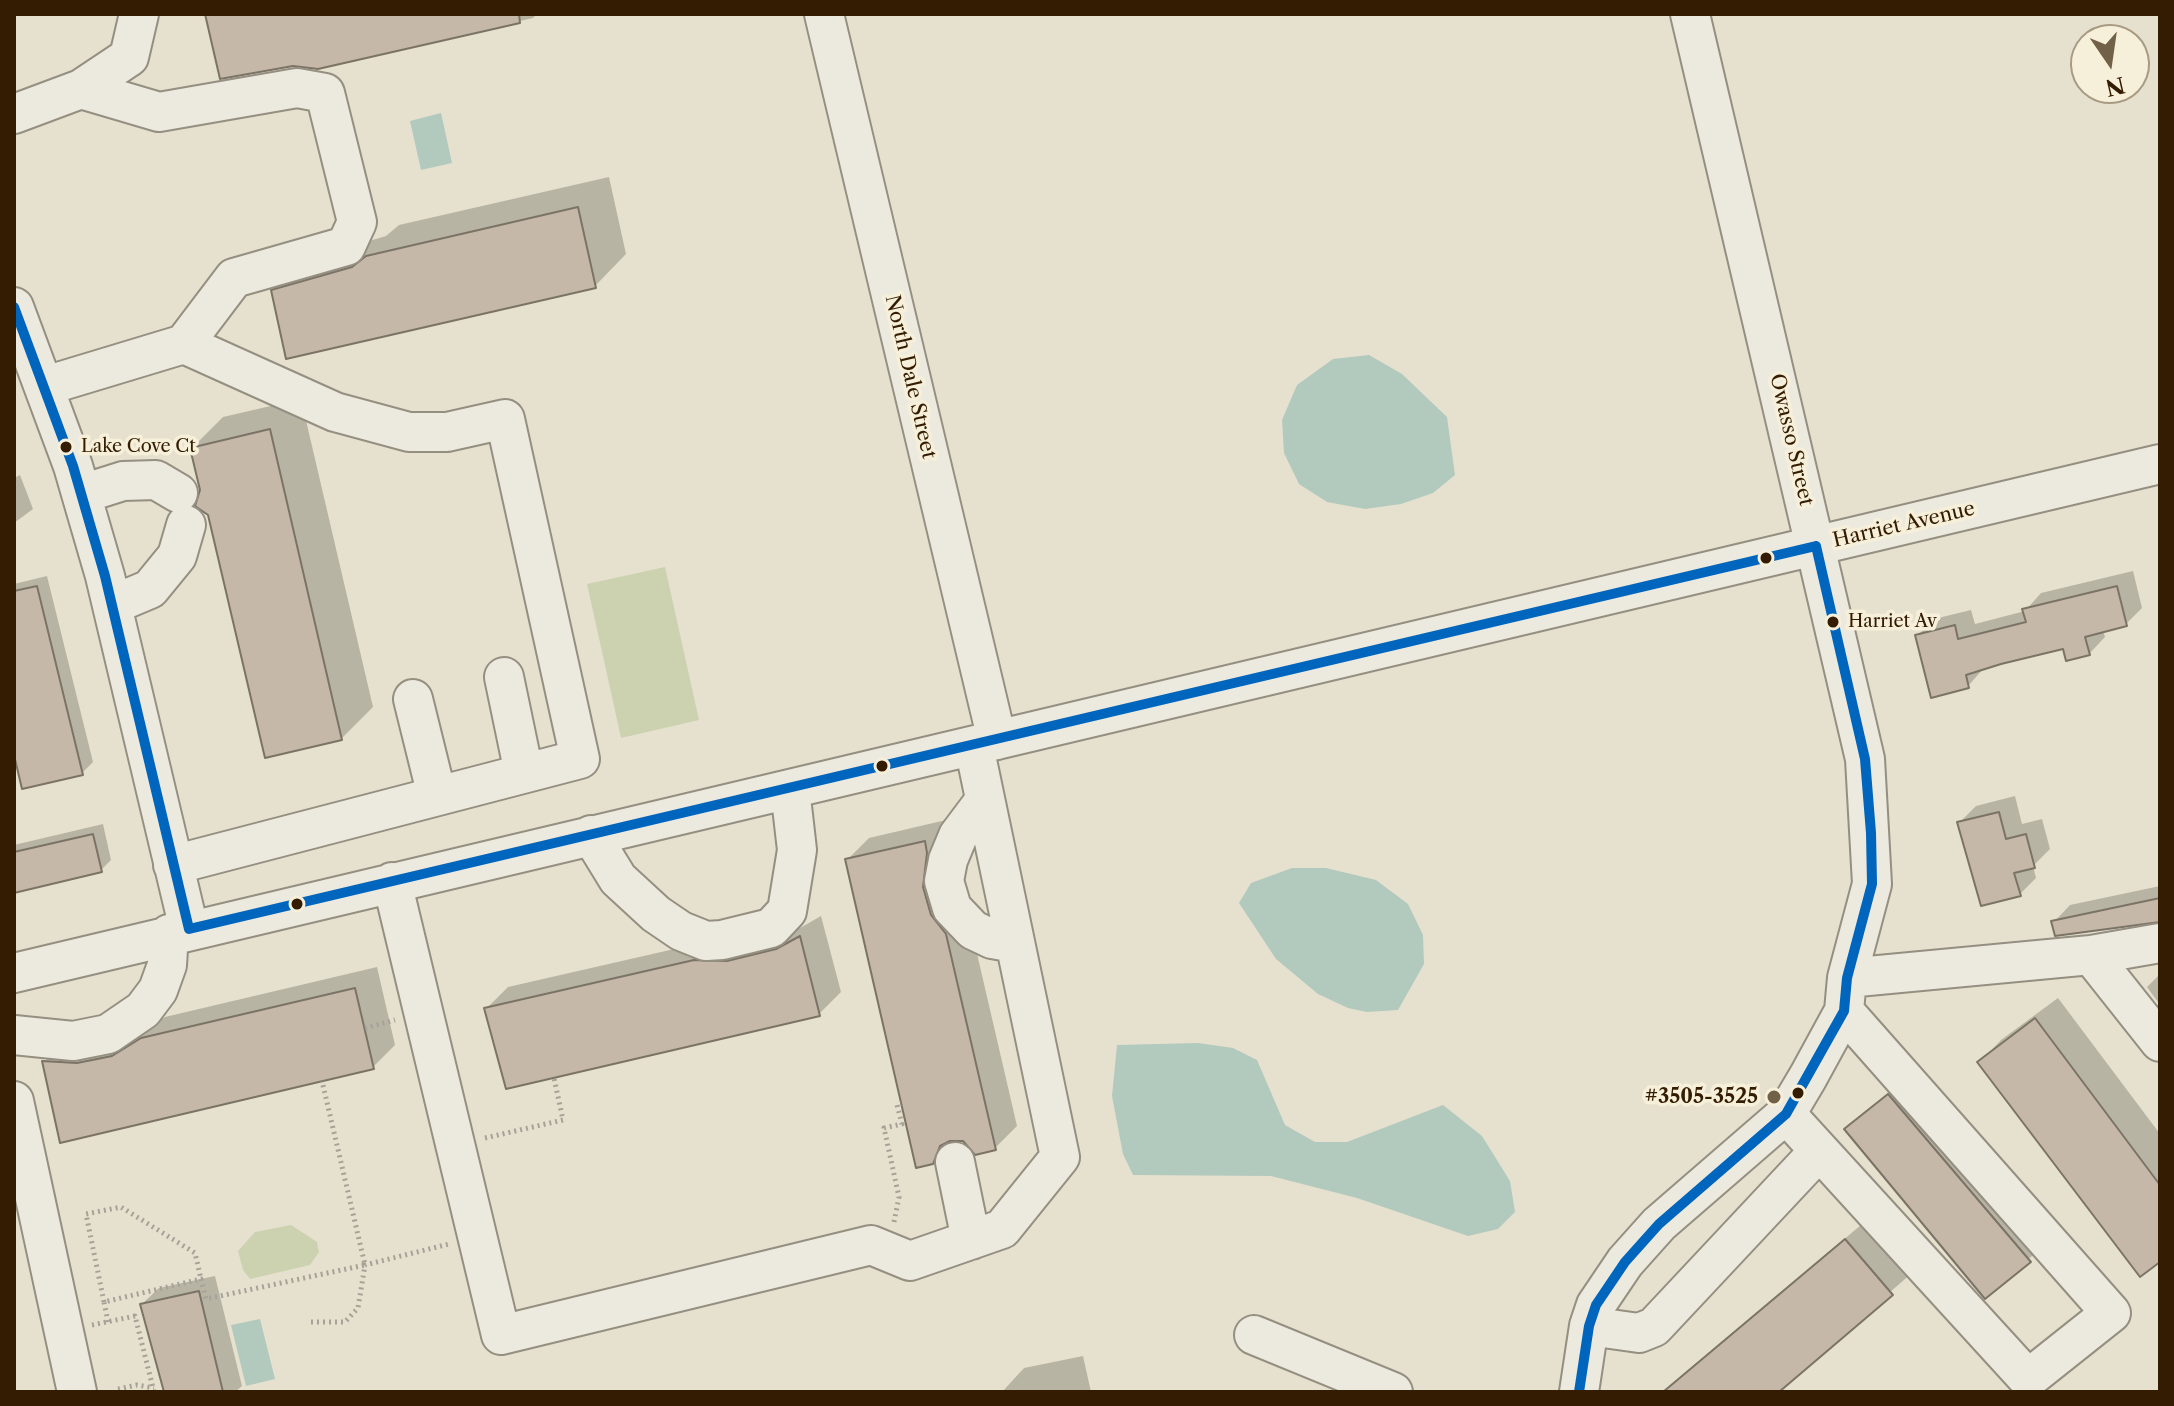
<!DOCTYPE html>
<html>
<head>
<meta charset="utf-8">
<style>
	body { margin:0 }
	#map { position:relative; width:2174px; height:1406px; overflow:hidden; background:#e6e1ce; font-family:"Libre Caslon Text",serif }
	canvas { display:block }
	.frame { position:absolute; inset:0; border:16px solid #331c01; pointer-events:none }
	.north { position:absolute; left:2070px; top:24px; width:80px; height:80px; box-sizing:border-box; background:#f6efd9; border:2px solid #a89b83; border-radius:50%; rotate:167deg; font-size:22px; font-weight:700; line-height:32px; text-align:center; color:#331c01 }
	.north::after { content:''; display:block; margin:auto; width:28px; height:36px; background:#726149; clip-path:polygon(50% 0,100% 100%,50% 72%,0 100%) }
</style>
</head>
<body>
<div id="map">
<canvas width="2174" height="1406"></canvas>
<div class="frame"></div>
<div class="north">N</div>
</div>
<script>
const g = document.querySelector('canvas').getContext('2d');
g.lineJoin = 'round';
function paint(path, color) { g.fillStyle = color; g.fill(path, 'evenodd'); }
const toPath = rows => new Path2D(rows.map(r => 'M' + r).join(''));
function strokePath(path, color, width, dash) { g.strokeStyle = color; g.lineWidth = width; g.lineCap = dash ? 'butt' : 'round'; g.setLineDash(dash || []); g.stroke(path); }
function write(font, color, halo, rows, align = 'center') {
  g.font = font + ' "Libre Caslon Text",serif'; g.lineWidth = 7; g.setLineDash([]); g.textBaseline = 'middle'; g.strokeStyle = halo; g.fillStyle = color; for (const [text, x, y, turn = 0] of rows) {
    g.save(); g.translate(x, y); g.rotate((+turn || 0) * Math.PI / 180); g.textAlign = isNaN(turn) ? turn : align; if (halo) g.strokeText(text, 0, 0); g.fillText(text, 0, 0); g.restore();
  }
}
paint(toPath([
	[665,567,699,720,621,738,587,584],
	[291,1225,317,1242,319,1252,310,1265,250,1279,243,1270,238,1251,255,1232]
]), '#ccd2b0');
paint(toPath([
	[441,113,452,163,421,170,410,121],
	[1369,355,1402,374,1447,417,1455,475,1433,493,1401,504,1365,509,1327,502,1299,484,1284,453,1282,420,1297,385,1333,359],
	[1292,868,1326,868,1376,880,1408,904,1423,935,1424,964,1398,1010,1367,1012,1348,1008,1318,994,1276,959,1239,903,1251,883],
	[1198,1043,1233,1048,1257,1060,1285,1125,1315,1142,1347,1142,1443,1105,1482,1136,1510,1181,1515,1212,1498,1229,1468,1236,1357,1198,1271,1176,1133,1175,1123,1154,1112,1096,1117,1045],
	[260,1319,275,1379,246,1386,231,1325]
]), '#b2c9bd');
paint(toPath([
	[208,14,537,14,533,18,318,67],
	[609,177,626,254,595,286,273,291,304,260,386,236,399,225],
	[301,399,373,707,341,739,210,514,192,448,223,417],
	[20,475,33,509,14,523,14,478],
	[2133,571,2142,608,2126,624,2103,630,2105,637,2089,654,2065,647,1984,668,1968,686,1918,635,1934,619,1971,610,1975,624,2025,611,2041,593],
	[47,576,93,762,82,773,14,745,14,584],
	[2015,796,2022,824,2042,819,2050,849,2033,866,2036,878,2020,894,1959,823,1976,806],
	[946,820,1017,1126,995,1148,955,1140,932,1163,847,860,869,838],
	[103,824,111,860,101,870,14,891,14,845],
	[2160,886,2160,921,2054,922,2070,905],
	[821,916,841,992,819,1014,486,1009,508,987,718,939,750,940,800,928],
	[377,967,395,1045,373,1067,62,1140,44,1062,65,1040,136,1034,165,1017],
	[2160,974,2160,1005,2147,987],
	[2058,998,2160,1134,2160,1260,1980,1062,2001,1040],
	[1911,1074,2052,1239,1985,1296,1847,1129],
	[1867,1220,1912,1273,1775,1392,1662,1392],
	[215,1276,242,1386,235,1392,166,1392,142,1304,159,1288],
	[1083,1356,1091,1392,1002,1392,1024,1368]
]), '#0003');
const building = toPath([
	[205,14,519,14,520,23,318,69,293,66,220,79,205,14],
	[578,207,596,288,286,359,271,290,352,267,366,256,578,207],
	[270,429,342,740,265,758,208,515,195,506,200,490,190,448,270,429],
	[37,586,83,775,22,789,14,755,14,591,37,586],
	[2117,586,2127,626,2085,637,2090,655,2066,661,2063,649,2001,664,1966,675,1969,688,1931,698,1915,635,1955,625,1958,639,2026,622,2022,609,2117,586],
	[1999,812,2006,839,2026,834,2035,868,2014,873,2021,896,1981,906,1957,822,1999,812],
	[93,834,102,872,14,893,14,852,93,834],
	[925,841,927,853,923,887,931,915,946,934,996,1150,975,1155,963,1141,950,1141,940,1146,933,1164,916,1168,845,859,925,841],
	[2160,898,2160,922,2055,936,2051,921,2160,898],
	[800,936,820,1016,506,1089,484,1008,694,960,727,961,776,949,800,936],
	[355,988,374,1069,60,1143,42,1061,77,1063,112,1056,141,1038,355,988],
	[2035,1018,2160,1185,2160,1262,2140,1277,1977,1062,2035,1018],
	[1888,1094,2031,1262,1985,1299,1844,1129,1888,1094],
	[1845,1239,1893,1295,1779,1392,1663,1392,1845,1239],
	[199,1291,223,1392,164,1392,140,1304,199,1291]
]);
paint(building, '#c6b8a8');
strokePath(building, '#7b7466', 2);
const minor = toPath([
	[824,14,997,740],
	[14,114,81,89,129,57,139,14],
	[14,307,73,466,105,576,189,929],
	[45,386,184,344,234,278,346,246,357,222,325,93,297,88,159,112,81,89],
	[82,494,123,481,156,480,178,493],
	[112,605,150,589,177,556,186,525],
	[504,677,524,773],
	[413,699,437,796],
	[985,800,958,836,948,860,944,881,952,908,973,930,992,939,1015,943],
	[591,835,618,879,656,914,681,931,706,941,722,940,771,928,787,911,797,850,790,789],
	[173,865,580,759,505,419,447,432,409,432,335,412,184,344],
	[392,882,501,1335,871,1245,910,1261,1002,1229,1060,1157,974,746],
	[2091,955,2160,1042],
	[14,973,2160,464],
	[1847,978,2091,955,2160,943],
	[14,1035,73,1041,108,1034,143,1010,158,990,167,965,169,934],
	[14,1101,77,1392],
	[1786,1114,2028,1379,2111,1313,1844,1011],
	[955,1162,971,1240],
	[1589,1326,1639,1333,1654,1327,1819,1151],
	[1254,1335,1393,1392],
	[1579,1392,1589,1326,1596,1305,1625,1262,1659,1224,1786,1114,1808,1077,1844,1011,1847,978,1872,884,1865,759,1690,14]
]);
strokePath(minor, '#958f81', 42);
strokePath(toPath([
	[365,1028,395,1020],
	[485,1138,563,1120,554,1078],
	[894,1222,899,1197,884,1128,902,1124,897,1105,901,1104],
	[104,1302,86,1214,121,1207,195,1253,201,1279],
	[108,1322,104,1302,201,1279,206,1299,365,1265,322,1081],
	[311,1322,345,1322,358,1308,365,1265,449,1244],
	[92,1325,135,1316,154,1392],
	[118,1389,137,1385,154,1388]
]), '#a7a298', 5, [2, 4]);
strokePath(minor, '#ece9df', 38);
strokePath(toPath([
	[14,307,73,466,105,576,189,929],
	[189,929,1816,546],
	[1579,1392,1589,1326,1596,1305,1625,1262,1659,1224,1786,1114,1844,1011,1847,978,1872,884,1871,833,1865,759,1816,546]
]), '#0065bd', 10);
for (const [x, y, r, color] of [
	[66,447,7,"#331c01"],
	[1766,558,7,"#331c01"],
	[1833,622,7,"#331c01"],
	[882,766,7,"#331c01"],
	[297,904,7,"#331c01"],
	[1798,1093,7,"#331c01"],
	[1774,1097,8,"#726149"]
]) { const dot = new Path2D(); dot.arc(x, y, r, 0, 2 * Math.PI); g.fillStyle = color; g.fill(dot); strokePath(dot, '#f6efd9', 3); }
write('18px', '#331c01', '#f6efd9', [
	["Lake Cove Ct",81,447],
	["Harriet Av",1848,622]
], 'left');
write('20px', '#331c01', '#f6efd9', [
	["North Dale Street",910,377,77],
	["Owasso Street",1791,440,77],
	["Harriet Avenue",1904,525,-13]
]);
write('bold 20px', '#331c01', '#f6efd9', [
	["#3505-3525",1758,1097]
], 'right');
</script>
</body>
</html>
